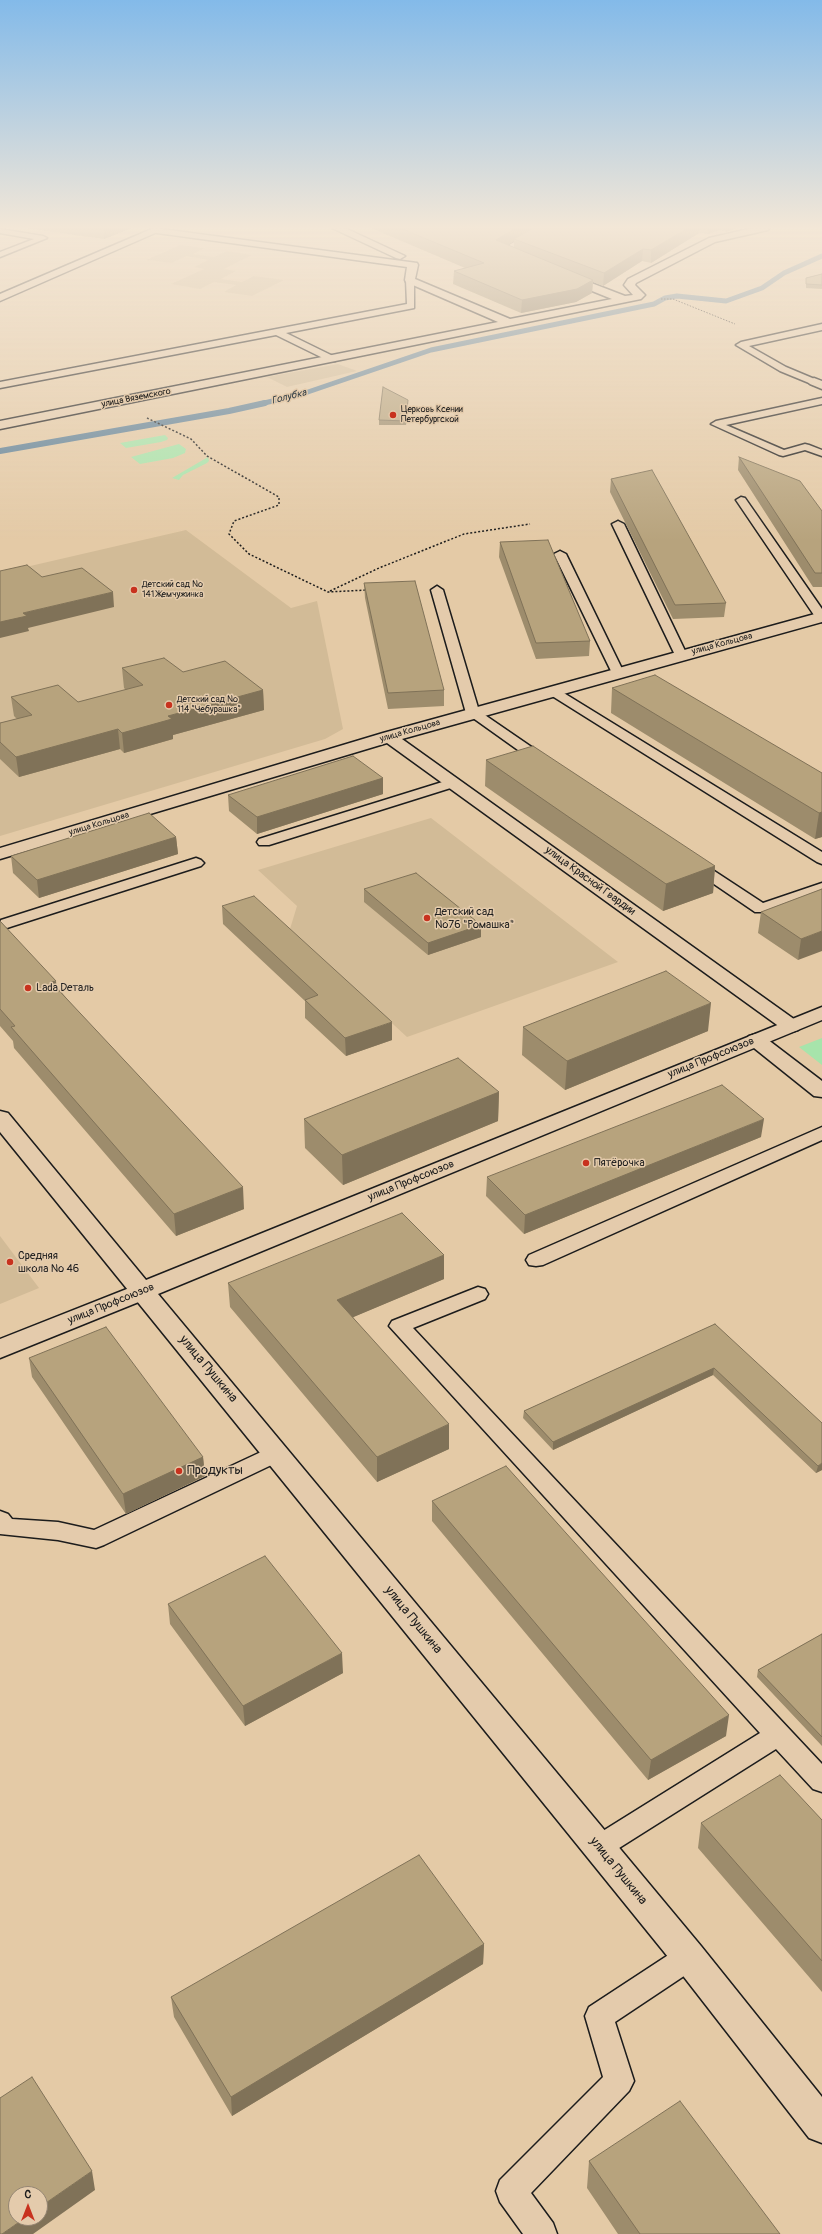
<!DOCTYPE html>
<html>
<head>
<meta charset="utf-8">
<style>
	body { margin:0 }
	#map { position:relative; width:822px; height:2234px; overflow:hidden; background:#e4caa6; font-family:Pangolin,sans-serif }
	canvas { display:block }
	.north { position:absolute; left:8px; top:2186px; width:40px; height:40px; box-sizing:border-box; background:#e4cbac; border:1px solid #948572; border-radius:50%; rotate:0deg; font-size:11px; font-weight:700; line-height:16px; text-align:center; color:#1c1c1c }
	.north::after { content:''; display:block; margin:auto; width:14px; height:18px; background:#c8321e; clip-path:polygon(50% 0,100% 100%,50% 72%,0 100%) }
</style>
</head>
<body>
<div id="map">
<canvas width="822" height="2234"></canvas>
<div class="north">С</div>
</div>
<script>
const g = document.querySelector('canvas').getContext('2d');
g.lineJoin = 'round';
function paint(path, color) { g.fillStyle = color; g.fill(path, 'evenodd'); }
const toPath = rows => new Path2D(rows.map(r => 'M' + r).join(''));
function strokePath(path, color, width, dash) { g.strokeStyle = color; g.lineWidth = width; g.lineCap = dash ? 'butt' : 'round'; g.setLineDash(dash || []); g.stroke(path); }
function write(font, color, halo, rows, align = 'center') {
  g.font = font + ' Pangolin,sans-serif'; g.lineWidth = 3; g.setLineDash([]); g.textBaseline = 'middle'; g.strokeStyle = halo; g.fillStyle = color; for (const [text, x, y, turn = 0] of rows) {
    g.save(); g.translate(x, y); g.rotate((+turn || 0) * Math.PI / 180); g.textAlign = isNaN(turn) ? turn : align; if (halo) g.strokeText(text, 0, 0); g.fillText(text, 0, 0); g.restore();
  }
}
paint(toPath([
	[180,245,205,248,193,254,214,257,227,251,252,255,224,269,236,271,221,279,242,282,254,276,284,280,252,296,224,292,236,285,214,282,200,289,171,284,204,269,194,267,208,260,186,256,172,263,146,260],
	[338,364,357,371,287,387,267,377],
	[186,530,291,608,317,601,343,729,325,739,0,836,0,573],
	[431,818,618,962,407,1037,290,929,297,906,258,870],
	[0,1236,39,1288,0,1304]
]), '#d2bb97');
paint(toPath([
	[165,435,168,438,167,440,161,442,126,448,120,443],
	[179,444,186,449,185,453,173,458,140,464,131,457],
	[208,457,209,461,207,463,183,475,179,480,172,478],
	[822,1038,822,1065,799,1047]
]), '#a7e4ab');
strokePath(toPath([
	[260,404,302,394,431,350,654,304,665,298,677,296,726,301,762,288,784,273,822,256]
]), '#5f8198', 5);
strokePath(toPath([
	[0,451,229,411,265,403]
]), '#5f8198', 6);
const lane = toPath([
	[0,229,43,236,47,238,0,257,0,252,34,239,0,233,0,229],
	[410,277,414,280,414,308,286,333,335,357,335,361,329,361,276,335,0,388,0,382,407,304,406,280,410,277],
	[822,324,822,330,749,346,786,367,817,380,817,384,814,385,780,371,736,345,741,342,822,324],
	[822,398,822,404,726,425,784,450,805,444,809,445,822,450,822,456,805,450,783,456,779,455,711,424,716,421,822,398],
	[741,497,745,498,822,609,822,622,818,621,736,500,741,497],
	[618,521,624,524,687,655,685,658,681,659,675,655,612,524,618,521],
	[560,551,566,554,624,673,623,676,613,676,612,673,554,554,560,551],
	[437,586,443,590,479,711,549,759,551,762,549,765,539,765,466,713,431,590,437,586],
	[554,687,822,852,822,864,817,862,549,694,547,691,549,688,554,687],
	[452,779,459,783,457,786,269,845,259,845,257,842,259,839,452,779],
	[196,858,201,860,204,863,201,866,13,926,7,928,0,924,1,920,196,858],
	[694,859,699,861,763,903,822,883,822,893,767,912,755,912,689,867,686,864,689,861,694,859],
	[822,1127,822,1140,543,1265,536,1266,529,1265,526,1260,529,1255,822,1127],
	[478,1287,485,1289,488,1294,485,1299,413,1328,822,1764,822,1792,813,1789,776,1749,608,1855,599,1859,590,1855,586,1847,590,1839,760,1733,389,1326,392,1321,478,1287],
	[276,1445,284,1447,287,1453,284,1459,104,1545,96,1548,58,1540,0,1534,0,1511,8,1514,12,1519,58,1522,94,1530,276,1445],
	[689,1944,699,1948,703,1957,699,1966,615,2022,634,2081,629,2091,531,2193,553,2223,557,2234,523,2234,500,2202,496,2191,500,2180,603,2077,585,2016,589,2007,679,1948,689,1944]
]);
const street = toPath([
	[154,228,417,263,418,265,415,279,510,319,612,299,560,278,560,274,568,274,625,296,633,295,624,285,628,279,709,238,753,228,770,228,768,230,715,242,636,283,635,285,645,295,641,299,0,429,0,421,498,322,406,282,405,280,407,267,157,233,152,230,154,228],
	[332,228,345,228,405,256,400,259,396,258,332,228],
	[538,228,550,228,506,254,502,255,497,252,538,228],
	[814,378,822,381,822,389,810,384,808,382,814,378],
	[822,612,822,622,402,739,798,1022,801,1026,798,1030,791,1032,784,1030,387,743,0,859,0,848,383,733,822,612],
	[756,1034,763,1036,822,1081,822,1097,814,1096,749,1044,746,1040,749,1036,756,1034],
	[142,1283,151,1285,154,1291,151,1297,0,1358,0,1339,142,1283]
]);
const secondary = toPath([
	[154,228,160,228,162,230,0,301,0,294,154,228],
	[822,1007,822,1020,158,1294,701,1946,822,2097,822,2143,809,2138,677,1968,0,1132,0,1111,8,1113,146,1280,822,1007]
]);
strokePath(lane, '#1c1c1c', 3);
strokePath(street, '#1c1c1c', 3);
strokePath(secondary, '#1c1c1c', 3);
strokePath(toPath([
	[661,299,673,299,735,324]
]), '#1c1c1c', 1, [1.5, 1.5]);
strokePath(toPath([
	[147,418,191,439,207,456,279,497,279,505,234,521,229,534,249,554,328,592,367,590],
	[330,591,379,568,464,534,530,524]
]), '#1c1c1c', 1.5, [2, 2]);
paint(lane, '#e4cbac');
paint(street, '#e4cbac');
paint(secondary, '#e4cbac');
paint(toPath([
	[24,228,132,228,104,239],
	[371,228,737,228,726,232,720,230,708,234,699,233,651,263,642,261,603,286,593,282,592,293,576,302,521,313,453,284,454,271,465,268],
	[514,241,514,247,508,245],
	[822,274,822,289,806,288,806,278],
	[408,404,406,425,379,425,379,420],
	[739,457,822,511,822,587,813,587,738,470],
	[611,479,726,603,724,617,673,619,610,492],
	[500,542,590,641,589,656,536,659,499,557],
	[364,583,444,690,444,706,388,709,365,598],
	[122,668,183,672,263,690,264,710,173,735,173,739,124,753,120,749,19,777,0,759,0,723,17,719,14,716,11,697,78,702,126,690,124,688],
	[612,688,822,773,822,837,815,839,611,713],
	[486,760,715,866,713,893,663,911,485,786],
	[383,778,383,794,257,834,229,811,228,795],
	[176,837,178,854,39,898,13,873,11,856],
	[364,889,481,925,481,937,428,955,364,902],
	[822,889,798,960,758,933,761,912],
	[222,906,392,1040,346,1056,305,1018,305,1001,223,924],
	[0,921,57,987,244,1209,176,1236,14,1048,13,1041,0,1026],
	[523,1027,708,1031,565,1090,522,1055],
	[499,1092,498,1121,343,1185,305,1148,304,1119],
	[761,1137,524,1234,486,1196,487,1177],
	[444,1255,444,1279,353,1317,449,1449,377,1482,230,1307,228,1283],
	[715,1324,822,1470,816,1473,713,1375,553,1450,523,1418,524,1411],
	[29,1358,203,1457,205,1476,126,1514,32,1377],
	[432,1501,726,1736,648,1780,432,1521],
	[168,1604,343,1673,245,1726,170,1624],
	[822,1634,822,1746,757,1677,758,1670],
	[822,1820,822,1992,698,1848,701,1823],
	[484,1944,483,1964,232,2116,174,2017,171,1997],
	[589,2161,780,2234,618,2234,587,2188]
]), '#9d8c6c');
paint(toPath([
	[104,228,132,228,104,239],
	[516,228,535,228,514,239,514,241,496,253,496,240],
	[688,228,699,228,699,233,651,263,651,250],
	[708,228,720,228,720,230,708,234],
	[727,228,737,228,726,232],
	[643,249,642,261,603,286,604,273],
	[593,280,592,293,576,302,521,313,522,300],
	[408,400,408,404,406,425,406,421],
	[113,592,114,607,28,628,29,631,0,638,0,622,23,613],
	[263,690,264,710,173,735,173,739,124,753,122,733,168,716],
	[118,729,120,749,19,777,16,757],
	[383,778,383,794,257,834,257,817],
	[822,812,822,837,815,839,819,813],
	[176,837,178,854,39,898,37,880],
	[715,866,713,893,663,911,666,884],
	[481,925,481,937,428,955,428,943],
	[822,931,822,951,798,960,801,939],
	[56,981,58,1001,51,982],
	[711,1003,708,1031,565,1090,567,1061],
	[392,1022,392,1040,346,1056,345,1038],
	[499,1092,498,1121,343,1185,342,1155],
	[764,1119,761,1137,524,1234,525,1215],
	[243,1187,244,1209,176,1236,174,1214],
	[444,1255,444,1279,337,1324,337,1300],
	[714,1368,713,1375,553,1450,553,1442],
	[449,1424,449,1449,377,1482,377,1457],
	[203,1457,205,1476,126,1514,123,1494],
	[822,1463,822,1470,816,1473,818,1466],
	[342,1653,343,1673,245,1726,243,1706],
	[729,1715,726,1736,648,1780,651,1760],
	[484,1944,483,1964,232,2116,231,2097],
	[92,2171,95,2190,33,2234,2,2234,25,2218,40,2218,40,2207]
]), '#807258');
const building = toPath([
	[400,228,516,228,496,240,593,280,577,289,522,300,454,271,484,263,400,228],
	[533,228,688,228,651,250,643,249,604,273,514,239,533,228],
	[822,274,822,285,806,284,806,278,822,274],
	[383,387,408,400,406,421,379,420,383,387],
	[739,457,800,481,822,511,822,573,815,573,739,457],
	[652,470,726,603,675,605,611,479,652,470],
	[548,540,590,641,536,643,500,542,548,540],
	[27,565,42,577,82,568,113,592,23,613,27,616,0,622,0,571,27,565],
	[415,581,444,690,388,693,364,583,415,581],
	[164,658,183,672,225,661,263,690,168,716,172,719,122,733,118,729,16,757,0,742,0,723,32,715,11,697,58,685,78,702,143,685,122,668,164,658],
	[655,675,822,773,822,812,819,813,612,688,655,675],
	[533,746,715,866,666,884,486,760,533,746],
	[353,756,383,778,257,817,228,795,353,756],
	[149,813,176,837,37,880,11,856,149,813],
	[416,873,481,925,428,943,364,889,416,873],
	[822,889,822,931,801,939,761,912,822,889],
	[254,896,392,1022,345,1038,305,1000,318,995,222,906,254,896],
	[0,921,56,981,51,982,243,1187,174,1214,11,1027,15,1026,0,1009,0,921],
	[666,971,711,1003,567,1061,523,1027,666,971],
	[458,1058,499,1092,342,1155,304,1119,458,1058],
	[722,1085,764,1119,525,1215,487,1177,722,1085],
	[402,1213,444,1255,337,1300,449,1424,377,1457,228,1283,402,1213],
	[715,1324,822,1423,822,1463,818,1466,714,1368,553,1442,524,1411,715,1324],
	[106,1327,203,1457,123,1494,29,1358,106,1327],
	[506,1466,729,1715,651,1760,432,1501,506,1466],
	[265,1556,342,1653,243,1706,168,1604,265,1556],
	[822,1634,822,1737,758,1670,822,1634],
	[780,1775,822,1820,822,1961,701,1823,780,1775],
	[419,1855,484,1944,231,2097,171,1997,419,1855],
	[32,2077,92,2171,40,2207,40,2194,16,2194,16,2218,25,2218,2,2234,0,2234,0,2098,32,2077],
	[680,2101,780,2234,640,2234,589,2161,680,2101]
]);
paint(building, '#b7a37d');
strokePath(building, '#807258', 1);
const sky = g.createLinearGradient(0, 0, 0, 541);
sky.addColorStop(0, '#83bae9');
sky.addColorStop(0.42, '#f3e7d7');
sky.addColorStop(1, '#f3e7d700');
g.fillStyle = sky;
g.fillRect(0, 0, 822, 541);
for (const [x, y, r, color] of [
	[393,415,4,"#c8321e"],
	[134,590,4,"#c8321e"],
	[169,705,4,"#c8321e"],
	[427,918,4,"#c8321e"],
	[28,988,4,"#c8321e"],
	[586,1163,4,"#c8321e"],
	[10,1262,4,"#c8321e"],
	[179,1471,4,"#c8321e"]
]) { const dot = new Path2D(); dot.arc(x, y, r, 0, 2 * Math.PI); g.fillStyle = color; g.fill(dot); strokePath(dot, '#e4cbac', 1.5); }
write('9px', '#1c1c1c', '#e4cbac', [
	["улица Вяземского",136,398,-11],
	["улица Кольцова",722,644,-15],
	["улица Кольцова",410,731,-16],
	["улица Кольцова",99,824,-17]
]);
write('9px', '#1c1c1c', '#e4cbac', [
	["Церковь Ксении",401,410],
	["Петербургской",401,420],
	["Детский сад №",142,585],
	["141 Жемчужинка",142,595],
	["Детский сад №",177,700],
	["114 \"Чебурашка\"",177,710]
], 'left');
write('italic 10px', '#323e45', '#e4cbac', [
	["Голубка",289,397,-14]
]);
write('11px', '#1c1c1c', '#e4cbac', [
	["улица Красной Гвардии",590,881,36],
	["улица Профсоюзов",711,1058,-22],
	["улица Профсоюзов",411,1181,-22],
	["улица Профсоюзов",111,1304,-22]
]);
write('11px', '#1c1c1c', '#e4cbac', [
	["Детский сад",435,912],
	["№76 \"Ромашка\"",435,925],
	["Lada Dеталь",36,988],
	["Пятёрочка",594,1163],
	["Средняя",18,1256],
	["школа № 46",18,1269]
], 'left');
write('13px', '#1c1c1c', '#e4cbac', [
	["улица Пушкина",208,1369,50],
	["улица Пушкина",413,1620,51],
	["улица Пушкина",618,1871,51]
]);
write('13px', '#1c1c1c', '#e4cbac', [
	["Продукты",187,1471]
], 'left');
</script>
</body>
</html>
